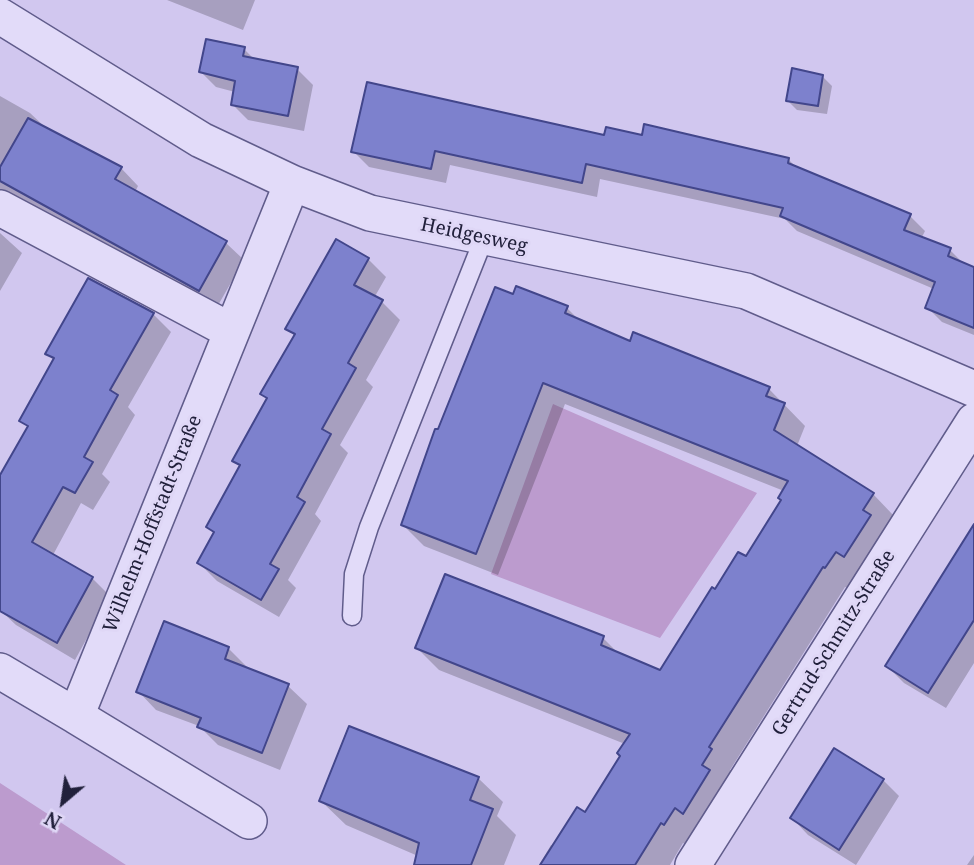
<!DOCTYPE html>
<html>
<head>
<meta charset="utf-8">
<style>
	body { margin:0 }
	#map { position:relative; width:974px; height:865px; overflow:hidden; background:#d1c7ef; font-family:"Noto Serif",serif }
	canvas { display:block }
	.north { position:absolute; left:28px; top:767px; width:70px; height:70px; -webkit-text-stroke:5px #dfd7f6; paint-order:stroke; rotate:209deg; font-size:19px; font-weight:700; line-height:28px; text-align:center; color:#21203b }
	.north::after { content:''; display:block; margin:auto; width:24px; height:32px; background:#21203b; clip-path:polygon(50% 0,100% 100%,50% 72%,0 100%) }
</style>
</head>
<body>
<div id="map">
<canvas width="974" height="865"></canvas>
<div class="north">N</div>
</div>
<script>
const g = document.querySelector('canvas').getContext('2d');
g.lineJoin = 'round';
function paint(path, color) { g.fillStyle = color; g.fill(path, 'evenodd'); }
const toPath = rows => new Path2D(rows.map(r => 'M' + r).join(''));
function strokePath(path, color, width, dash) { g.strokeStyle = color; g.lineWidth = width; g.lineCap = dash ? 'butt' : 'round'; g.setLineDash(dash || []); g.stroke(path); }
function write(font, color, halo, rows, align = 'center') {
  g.font = font + ' "Noto Serif",serif'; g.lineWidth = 6; g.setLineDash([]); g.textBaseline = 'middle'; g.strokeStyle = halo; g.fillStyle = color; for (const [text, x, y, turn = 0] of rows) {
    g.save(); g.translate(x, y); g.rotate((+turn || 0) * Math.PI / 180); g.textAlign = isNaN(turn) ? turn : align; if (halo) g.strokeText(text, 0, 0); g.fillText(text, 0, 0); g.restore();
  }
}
paint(toPath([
	[553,404,757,493,660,638,491,574],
	[0,783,57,820,126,865,0,865]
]), '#bc9bce');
paint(toPath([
	[167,0,255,0,243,30],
	[244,49,255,60,297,69,313,85,304,131,248,120,232,104,235,92,216,87,201,72],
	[822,76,832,86,827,114,797,110,788,101],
	[0,96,30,113,47,129,121,168,138,186,135,192,226,243,244,260,217,307,0,216],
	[606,137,788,159,798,169,910,216,925,231,921,239,950,250,964,264,974,268,974,335,942,322,927,307,934,289,797,231,785,219,600,179,597,197,450,165,446,183,369,167,353,151],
	[0,233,22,253,0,291],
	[368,259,386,277,374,298,382,302,400,320,366,380,373,387,340,445,348,453,315,514,321,521,288,580,296,588,279,617,217,581,199,563,215,535,208,527,241,467,234,460,268,399,262,394,295,336,287,328],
	[567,308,581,322,631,343,769,389,805,426,797,446,873,494,894,516,848,588,845,587,730,770,733,772,686,845,683,843,670,865,539,865,551,845,554,847,586,814,622,756,625,744,439,670,417,648,603,638,620,655,661,672,716,591,746,559,783,500,784,491,565,404,498,575,424,546,403,525,439,432],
	[153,314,171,332,128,407,135,415,102,474,110,482,93,510,81,503,53,555,92,578,110,596,75,660,16,625,0,610,0,478,29,428,21,421,54,361,47,353],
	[974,584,974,663,946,708,904,683,887,666],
	[228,648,247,667,246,669,288,686,307,704,280,770,218,745,199,726,156,710,138,691],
	[478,778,503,802,497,816,516,835,504,865,417,865,418,856,346,825,321,801],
	[883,780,899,796,856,865,808,835,792,818],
	[974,855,974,865,967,865]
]), '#0003');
const building = toPath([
	[206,39,245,47,243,56,298,67,288,116,231,105,235,81,199,72,206,39],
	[792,68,823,75,818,106,786,101,792,68],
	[367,82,604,135,606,127,642,135,644,124,789,158,788,163,911,214,904,230,951,248,948,256,974,267,974,328,925,308,935,282,780,216,783,208,586,164,582,183,435,151,431,169,351,152,367,82],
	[28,118,122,167,115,179,227,241,199,291,0,181,0,167,28,118],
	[336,239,369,258,354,285,383,300,348,363,356,368,322,429,331,434,297,497,305,502,270,564,279,569,261,600,197,563,214,532,206,527,240,465,232,461,267,398,260,394,295,334,285,329,336,239],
	[88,278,154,313,110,390,118,395,84,457,93,462,75,493,63,487,32,542,93,577,57,643,0,611,0,475,28,426,19,421,54,358,45,354,88,278],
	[516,286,568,306,565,313,630,341,633,332,770,387,766,396,785,403,774,430,874,493,863,510,871,515,844,557,836,552,825,568,823,567,709,747,712,749,702,765,710,770,683,814,675,808,664,825,661,823,635,865,540,865,577,807,585,812,620,756,617,753,630,734,415,648,445,574,604,636,601,645,660,670,712,587,715,589,738,552,746,556,781,500,778,498,788,481,543,383,476,554,401,525,435,429,438,429,495,287,513,294,516,286],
	[974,524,974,620,928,693,885,666,974,524],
	[164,621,229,647,225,659,289,684,262,753,197,727,201,718,136,692,164,621],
	[349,726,479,777,470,800,493,809,471,865,414,865,419,843,319,801,349,726],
	[834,748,884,779,839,850,790,818,834,748]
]);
paint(building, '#7d81cd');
strokePath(building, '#42468b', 2);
const lane = toPath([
	[352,616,354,574,369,527,484,238]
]);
const street = toPath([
	[0,16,201,140,292,183,370,213,746,291,974,389],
	[0,208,231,331],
	[0,671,76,716,292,183],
	[76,716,249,821],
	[693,865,974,421]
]);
strokePath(lane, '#605c8b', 21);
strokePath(street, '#605c8b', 38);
strokePath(lane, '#e2dbf9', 18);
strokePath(street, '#e2dbf9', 35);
write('19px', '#21203b', '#dfd7f6', [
	["Heidgesweg",474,236,12],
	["Wilhelm-Hoffstadt-Straße",153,524,-68],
	["Gertrud-Schmitz-Straße",834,643,-58]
]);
</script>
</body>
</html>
